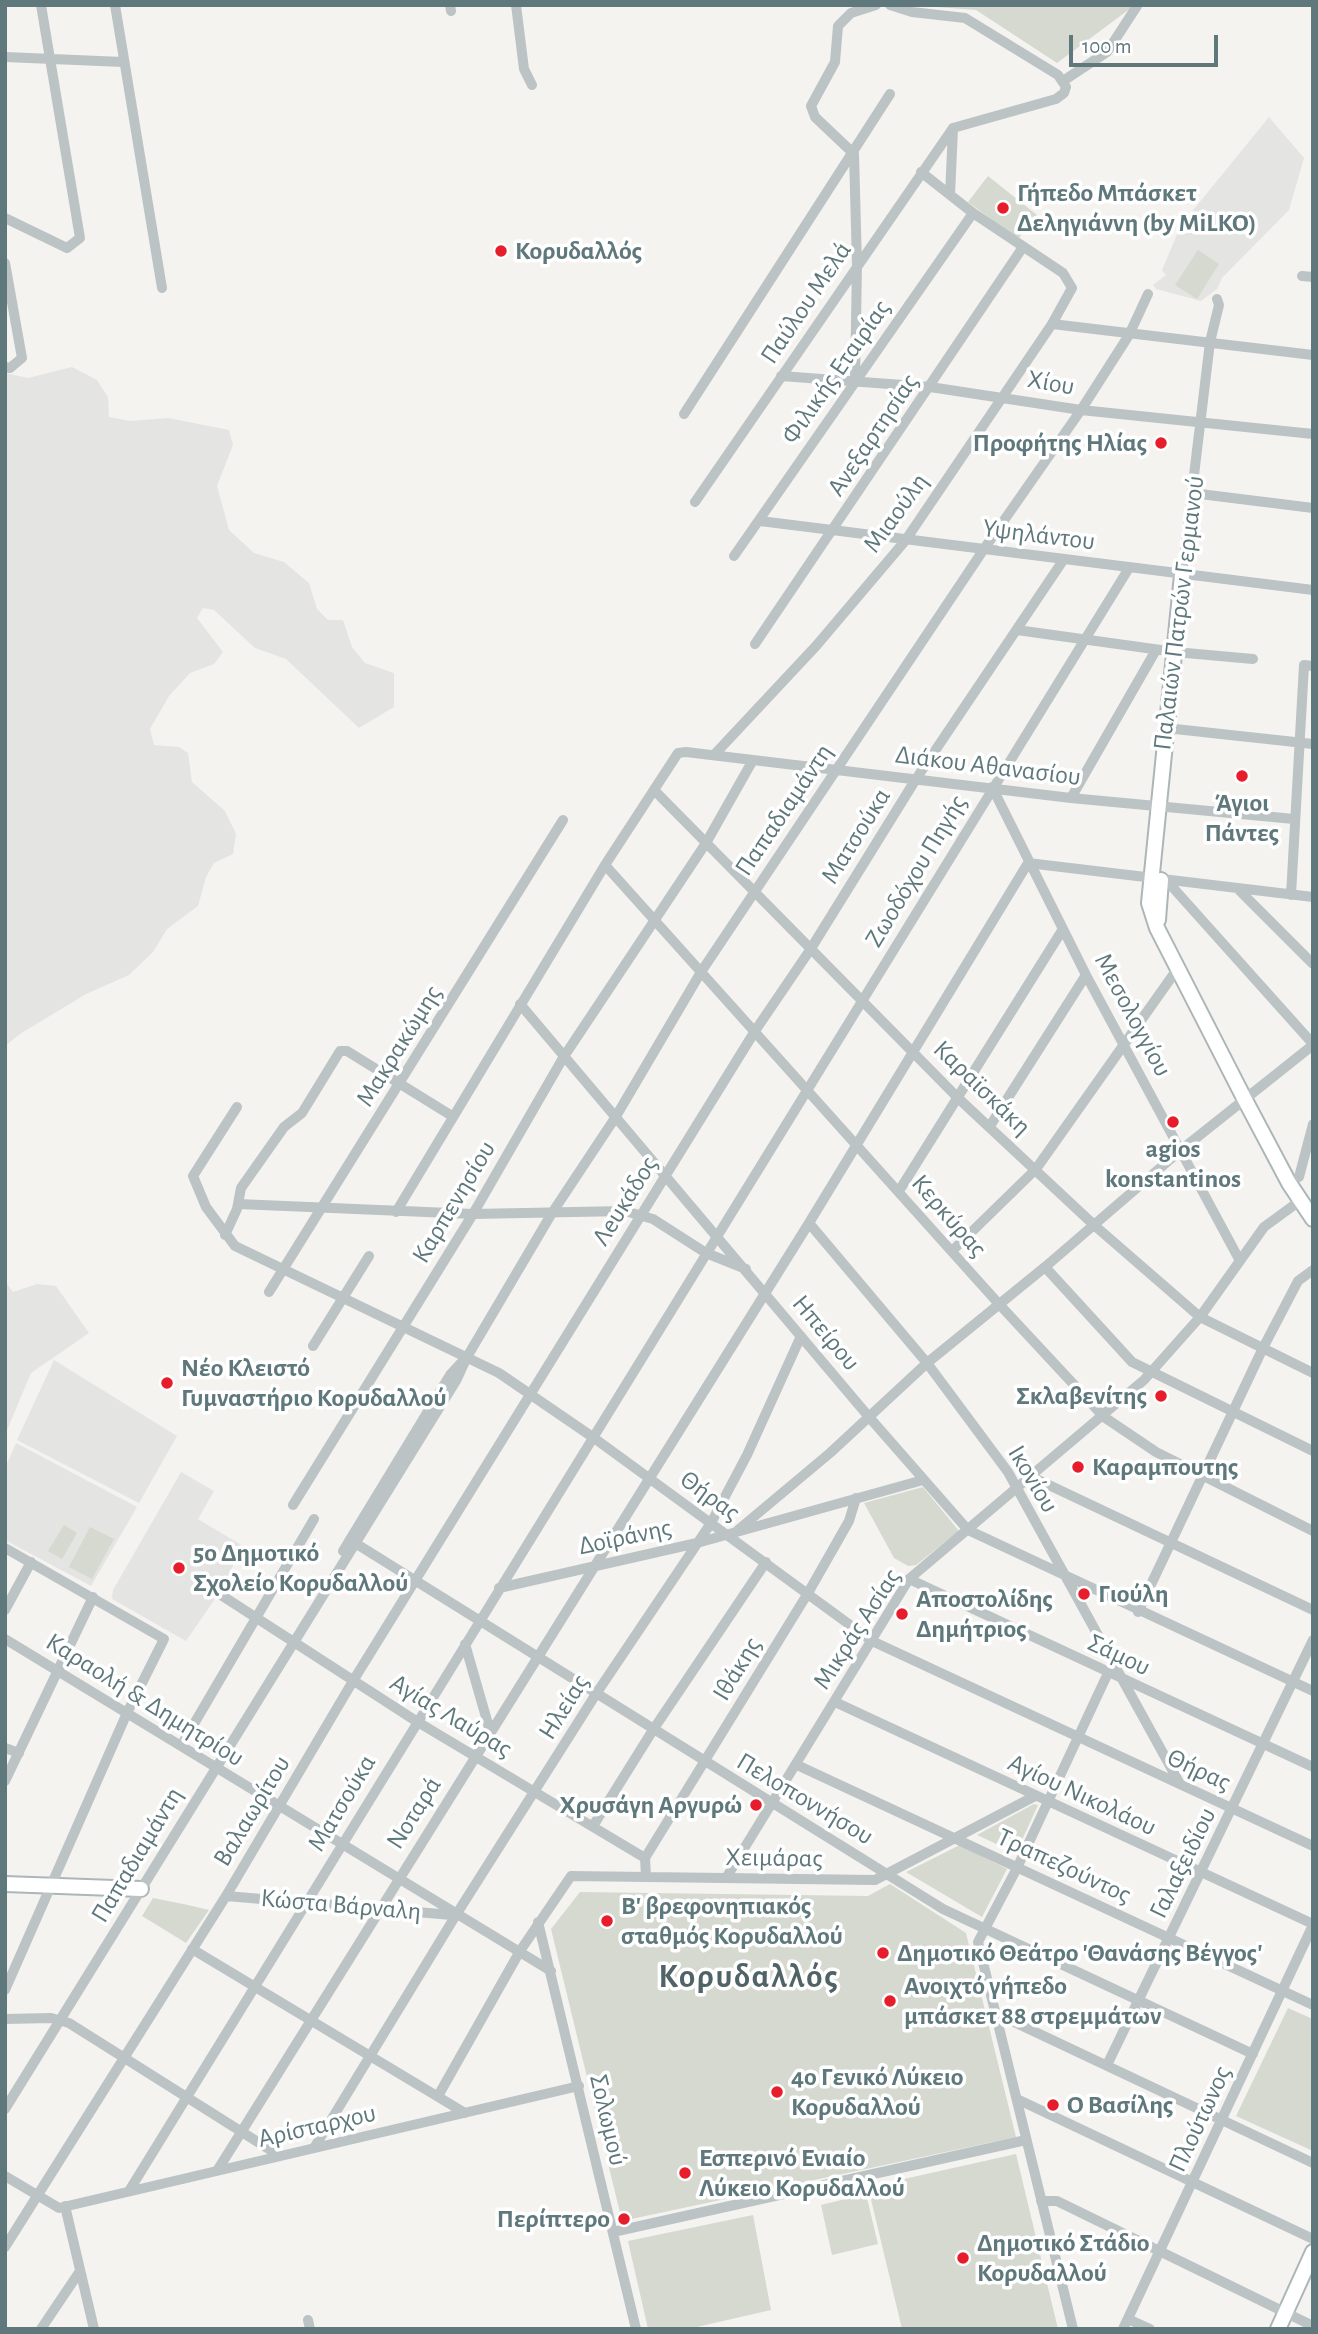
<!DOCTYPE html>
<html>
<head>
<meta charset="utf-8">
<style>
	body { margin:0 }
	#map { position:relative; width:1318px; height:2334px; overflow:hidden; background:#f4f3f0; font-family:"Alegreya Sans",sans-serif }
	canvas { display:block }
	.frame { position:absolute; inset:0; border:7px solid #5e787c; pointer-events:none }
	.scale { position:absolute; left:1069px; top:35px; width:149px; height:32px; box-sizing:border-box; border:4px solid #5e787c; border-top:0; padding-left:9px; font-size:21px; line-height:24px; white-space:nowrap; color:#5e787c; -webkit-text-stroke:5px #fff; paint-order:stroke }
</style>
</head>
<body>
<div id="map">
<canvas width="1318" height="2334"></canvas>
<div class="frame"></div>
<div class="scale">100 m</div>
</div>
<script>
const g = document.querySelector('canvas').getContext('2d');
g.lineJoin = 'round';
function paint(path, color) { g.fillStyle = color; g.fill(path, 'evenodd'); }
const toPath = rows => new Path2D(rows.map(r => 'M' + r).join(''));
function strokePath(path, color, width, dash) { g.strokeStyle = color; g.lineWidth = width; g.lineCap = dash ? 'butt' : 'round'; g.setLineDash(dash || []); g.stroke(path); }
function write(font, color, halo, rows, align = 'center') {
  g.font = font + ' "Alegreya Sans",sans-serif'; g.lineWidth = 7; g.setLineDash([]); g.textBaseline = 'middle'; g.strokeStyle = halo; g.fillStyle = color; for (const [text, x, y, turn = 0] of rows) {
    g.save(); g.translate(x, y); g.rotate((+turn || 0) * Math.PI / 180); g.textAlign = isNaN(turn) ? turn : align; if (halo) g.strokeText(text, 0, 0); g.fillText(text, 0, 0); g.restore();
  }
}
paint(toPath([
	[1269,117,1304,158,1289,210,1222,278,1217,289,1201,301,1156,289,1153,285,1166,275,1162,270,1181,225],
	[72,367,97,380,108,397,109,417,130,421,168,418,229,430,233,445,217,486,229,530,254,553,284,562,309,583,317,609,328,620,343,620,352,647,365,663,394,673,394,707,359,728,286,659,255,648,214,610,203,608,197,618,223,652,214,664,190,673,169,696,150,729,154,745,179,747,188,753,192,782,225,811,236,834,233,854,214,863,206,877,198,906,167,929,153,952,129,975,86,994,20,1034,5,1046,5,373,28,378],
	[5,1281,13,1292,37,1284,56,1286,89,1333,31,1373,5,1435],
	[54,1360,177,1436,139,1503,17,1440],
	[16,1443,137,1507,91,1586,5,1540,5,1468],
	[181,1472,214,1491,198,1519,243,1546,219,1593,186,1641,112,1599,113,1590]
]), '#e4e4e3');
paint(toPath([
	[911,5,1135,5,1057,63,976,10],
	[988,176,1037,215,1018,239,968,202],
	[1198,250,1219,264,1197,299,1175,285],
	[923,1487,959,1531,916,1565,908,1566,894,1558,864,1503],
	[64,1525,77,1533,62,1559,48,1551],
	[90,1527,114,1539,92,1579,69,1567],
	[1034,1804,1038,1805,1016,1853,977,1835],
	[960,1845,1007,1869,982,1917,906,1872],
	[890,1884,966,1933,1016,2137,622,2221,551,1929,580,1892,868,1896],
	[153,1898,188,1905,209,1910,186,1943,142,1916],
	[1288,2008,1313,2019,1313,2151,1236,2116],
	[1016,2154,1058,2329,902,2329,868,2187],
	[866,2194,878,2244,832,2255,821,2205],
	[753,2215,771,2310,688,2329,648,2329,628,2241]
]), '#d5d9cf');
const secondary = toPath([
	[1182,575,1149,903,1157,928,1245,1100,1289,1183,1313,1219],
	[1158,920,1161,880],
	[5,1884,141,1889],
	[1278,2329,1313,2252]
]);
strokePath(secondary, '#acb6b8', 18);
strokePath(toPath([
	[115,5,162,288],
	[450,5,451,11],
	[516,5,524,69,532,85],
	[890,5,912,12,965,18,1058,75,1066,87,1064,93,1056,99,953,128],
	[5,57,123,62],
	[1063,81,1107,52,1137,6],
	[950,195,953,129],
	[5,218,67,248,80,238,41,5],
	[5,263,22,358,10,368,5,367],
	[1302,276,1313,277],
	[1052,324,1313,355],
	[781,376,930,387,1081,410,1313,434],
	[855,380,857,265,854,154,815,117,811,106,835,62,838,26,851,13,876,5],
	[684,414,890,94],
	[1192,493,1313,508],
	[695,502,953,128],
	[760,521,1313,590],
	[734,556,973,213],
	[1182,575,1210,342,1219,305,1217,299],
	[1017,630,1175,652,1253,659],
	[755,644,1023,247],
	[1166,728,1313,744],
	[714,755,816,646,905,541,1052,324,1072,288,1063,273,973,213,921,172],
	[992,787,1086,975,1240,1261],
	[654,790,958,1098,1094,1225,1200,1317,1313,1373],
	[1071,798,1156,650],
	[1028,863,1313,897],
	[605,865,998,1303,1104,1417,1156,1452,1313,1531],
	[1167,881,1313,1044],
	[1239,890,1313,964],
	[1291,895,1304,665,1313,666],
	[520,1004,869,1417,968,1530,1313,1691],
	[237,1107,193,1176,206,1207,235,1246,499,1373,594,1438,872,1641,1313,1846],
	[990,1126,1086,975],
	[1299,1177,1313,1124],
	[899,1191,1063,929],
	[238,1204,473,1214,625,1211,653,1219,706,1253,746,1269],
	[396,1212,605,865,678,753,686,752,1071,798,1294,819],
	[809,1223,927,1363,1008,1472,1180,1784],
	[225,1235,237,1209,241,1188,284,1127,302,1113,340,1051,347,1051,452,1116],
	[952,1251,1036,1169,1178,968],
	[1045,1267,1132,1362,1313,1451],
	[269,1292,563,820],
	[313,1346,369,1256],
	[1032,1477,1313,1610],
	[293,1505,473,1214,563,1058,706,843,753,760],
	[738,1530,830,1453,927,1363,1045,1267,1181,1150,1313,1045],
	[355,1543,943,1909,1253,2054],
	[5,1548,164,1639,127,1713,5,1990],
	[343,1551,450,1375,461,1363],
	[909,1579,1313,1767],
	[499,1588,697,1543,923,1480],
	[221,1595,416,1721,645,1858,646,1876],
	[5,1610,31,1562],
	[1138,1612,1263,1348,1298,1281,1313,1270],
	[5,1639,551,1971],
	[465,1644,490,1731],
	[835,1702,1313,1924],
	[181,1746,314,1519],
	[5,1748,19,1753],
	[797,1765,1313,2005],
	[5,1781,93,1597],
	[593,1826,653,1730,766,1562],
	[645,1858,808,1593,849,1521,856,1498],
	[726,1878,909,1579,1144,1380,1200,1317,1264,1227,1301,1200],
	[226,1896,452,1915],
	[538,1922,636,2329],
	[192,1949,465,2113],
	[995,2013,1313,2163],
	[5,2019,51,2018,69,2023,280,2156],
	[1107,2065,1313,1640],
	[438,2096,520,1951,571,1876,875,1880,1035,1796],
	[1019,2100,1313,2239],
	[5,2109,457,1379,467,1357,552,1213,615,1118,701,972,984,549,1081,410,1129,335,1148,294],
	[314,2148,456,1915,596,1694,711,1523,747,1455,801,1336],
	[217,2171,809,1223,1028,863],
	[5,2176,59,2208,579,2086],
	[129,2191,1129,568],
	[1041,2201,1057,2201,1313,2326],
	[65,2206,94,2329],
	[613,2232,1026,2140],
	[5,2247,226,1896,353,1681,755,1031,810,950,916,779,1064,559],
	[1128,2319,1150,2329],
	[308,2320,310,2329],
	[41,2329,80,2271],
	[1073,2329,978,1942,1017,1868,1108,1673],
	[1123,2329,1313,1925]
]), '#bcc3c5', 10);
strokePath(secondary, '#fff', 14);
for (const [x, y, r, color] of [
	[1003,208,7,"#e71d2b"],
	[501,251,7,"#e71d2b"],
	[1161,443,7,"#e71d2b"],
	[1242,776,7,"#e71d2b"],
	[1173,1122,7,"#e71d2b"],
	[167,1383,7,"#e71d2b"],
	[1161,1396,7,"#e71d2b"],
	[1078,1467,7,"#e71d2b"],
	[179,1568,7,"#e71d2b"],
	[1084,1594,7,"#e71d2b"],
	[902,1614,7,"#e71d2b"],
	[756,1805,7,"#e71d2b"],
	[607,1921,7,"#e71d2b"],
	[883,1953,7,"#e71d2b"],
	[890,2001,7,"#e71d2b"],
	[777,2092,7,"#e71d2b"],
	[1053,2105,7,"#e71d2b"],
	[685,2173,7,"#e71d2b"],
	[624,2219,7,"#e71d2b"],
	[963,2258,7,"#e71d2b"]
]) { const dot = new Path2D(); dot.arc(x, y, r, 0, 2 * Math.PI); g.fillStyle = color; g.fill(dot); strokePath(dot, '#fff', 2.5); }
write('bold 26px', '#5e787c', '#fff', [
	["Γήπεδο Μπάσκετ",1017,193],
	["Δεληγιάννη (by MiLKO)",1017,223],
	["Κορυδαλλός",515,251],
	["Προφήτης Ηλίας",1147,443,"right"],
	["Άγιοι",1242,803,"center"],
	["Πάντες",1242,833,"center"],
	["agios",1173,1149,"center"],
	["konstantinos",1173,1179,"center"],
	["Νέο Κλειστό",181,1368],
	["Γυμναστήριο Κορυδαλλού",181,1398],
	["Σκλαβενίτης",1147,1396,"right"],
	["Καραμπουτης",1092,1467],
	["5ο Δημοτικό",193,1553],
	["Σχολείο Κορυδαλλού",193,1583],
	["Γιούλη",1098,1594],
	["Αποστολίδης",916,1599],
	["Δημήτριος",916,1629],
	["Χρυσάγη Αργυρώ",742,1805,"right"],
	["Β' βρεφονηπιακός",621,1906],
	["σταθμός Κορυδαλλού",621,1936],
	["Δημοτικό Θεάτρο 'Θανάσης Βέγγος'",897,1953],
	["Ανοιχτό γήπεδο",904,1986],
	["μπάσκετ 88 στρεμμάτων",904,2016],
	["4ο Γενικό Λύκειο",791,2077],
	["Κορυδαλλού",791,2107],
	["Ο Βασίλης",1067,2105],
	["Εσπερινό Ενιαίο",699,2158],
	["Λύκειο Κορυδαλλού",699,2188],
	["Περίπτερο",610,2219,"right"],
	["Δημοτικό Στάδιο",977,2243],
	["Κορυδαλλού",977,2273]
], 'left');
write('26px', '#5e787c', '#fff', [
	["Παύλου Μελά",806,303,-56],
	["Φιλικής Εταιρίας",836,372,-55],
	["Χίου",1051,383,10],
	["Ανεξαρτησίας",873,435,-56],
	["Μιαούλη",896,513,-54],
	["Υψηλάντου",1039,535,7],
	["Παλαιών Πατρών Γερμανού",1179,613,-83],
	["Διάκου Αθανασίου",988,766,7],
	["Παπαδιαμάντη",784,810,-56],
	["Ματσούκα",856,836,-58],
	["Ζωοδόχου Πηγής",916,871,-59],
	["Μεσολογγίου",1133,1015,62],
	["Μακρακώμης",399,1046,-58],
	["Καραϊσκάκη",982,1088,44],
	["Λeυκάδος",625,1201,-58],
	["Καρπενησίου",454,1202,-59],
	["Κερκύρας",949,1216,49],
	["Ηπείρου",826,1333,50],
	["Ικονίου",1033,1479,59],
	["Θήρας",710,1496,36],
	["Δοϊράνης",625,1537,-12],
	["Μικράς Ασίας",857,1629,-57],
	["Σάμου",1119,1655,25],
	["Ιθάκης",737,1669,-59],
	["Καραολή & Δημητρίου",145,1700,32],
	["Ηλείας",564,1707,-58],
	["Αγίας Λαύρας",451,1716,31],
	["Θήρας",1199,1770,25],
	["Αγίου Νικολάου",1082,1795,25],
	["Πελοποννήσου",805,1799,31],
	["Ματσούκα",342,1803,-59],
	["Βαλαωρίτου",252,1811,-59],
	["Νοταρά",414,1813,-58],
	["Παπαδιαμάντη",137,1855,-59],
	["Χειμάρας",774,1858,1],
	["Γαλαξειδίου",1183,1863,-64],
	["Τραπεζούντος",1064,1866,25],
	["Κώστα Βάρναλη",341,1905,5],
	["Πλούτωνος",1200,2119,-65],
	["Σολωμού",608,2120,77],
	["Αρίσταρχου",317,2126,-13]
]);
g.letterSpacing = '2px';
write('bold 33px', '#506366', '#fff', [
	["Κορυδαλλός",749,1977]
]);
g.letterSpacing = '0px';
</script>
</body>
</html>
